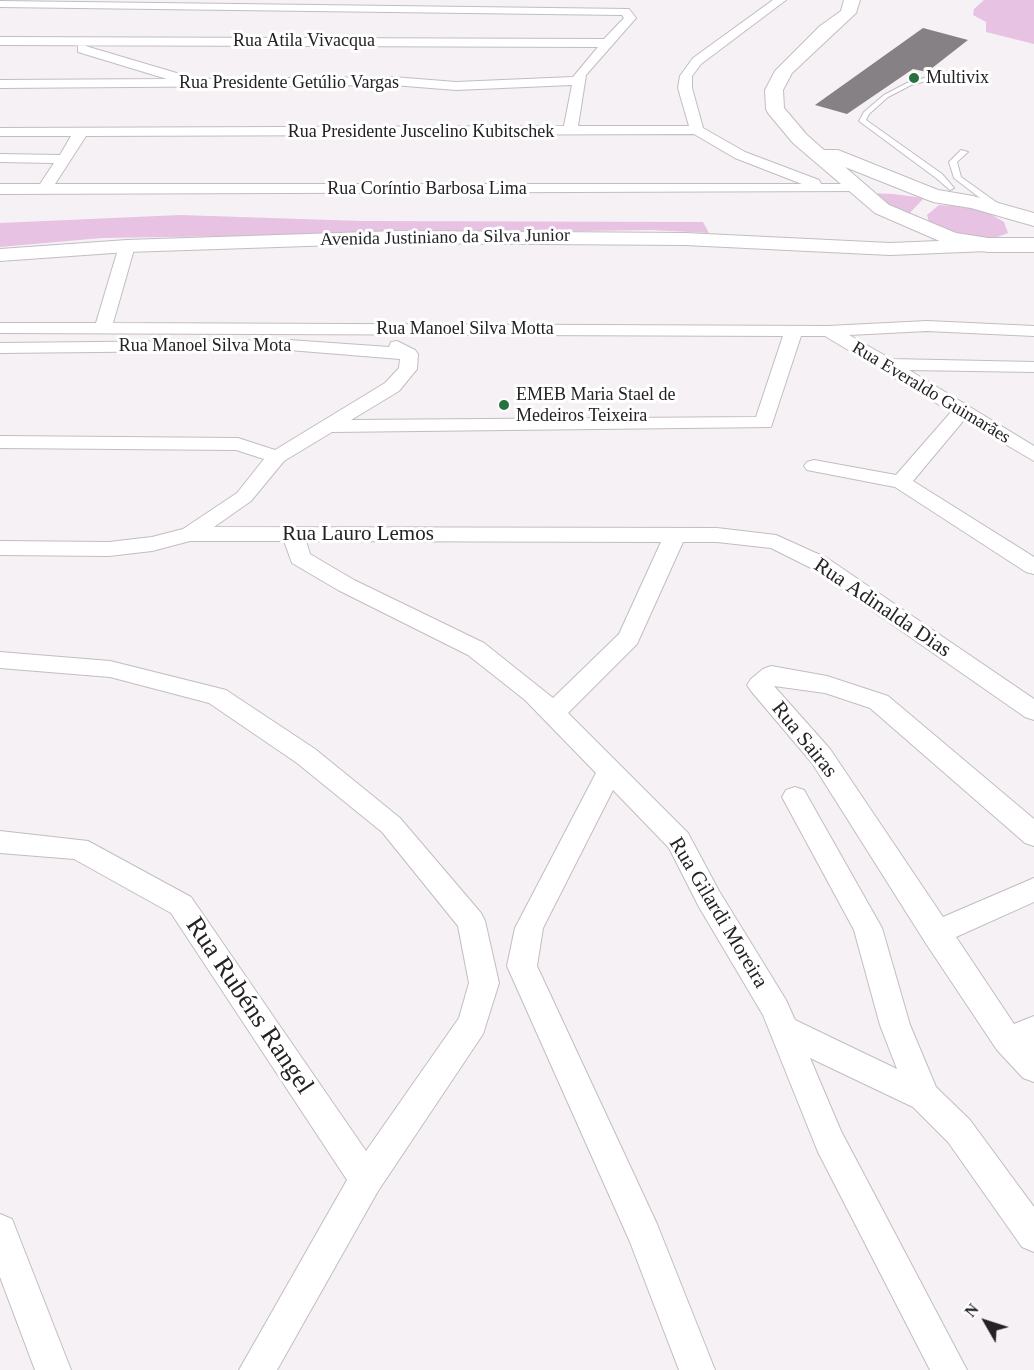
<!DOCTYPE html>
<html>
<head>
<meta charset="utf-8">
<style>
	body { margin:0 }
	#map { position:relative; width:1034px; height:1370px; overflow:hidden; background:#f6f1f5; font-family:Georgia,serif }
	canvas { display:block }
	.north { position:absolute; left:956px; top:1292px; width:60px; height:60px; -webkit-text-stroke:4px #fff; paint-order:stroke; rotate:309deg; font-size:16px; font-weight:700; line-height:24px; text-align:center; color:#242224 }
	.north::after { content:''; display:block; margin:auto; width:21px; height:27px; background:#242224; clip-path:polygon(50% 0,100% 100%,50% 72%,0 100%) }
</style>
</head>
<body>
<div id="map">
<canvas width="1034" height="1370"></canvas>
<div class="north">N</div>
</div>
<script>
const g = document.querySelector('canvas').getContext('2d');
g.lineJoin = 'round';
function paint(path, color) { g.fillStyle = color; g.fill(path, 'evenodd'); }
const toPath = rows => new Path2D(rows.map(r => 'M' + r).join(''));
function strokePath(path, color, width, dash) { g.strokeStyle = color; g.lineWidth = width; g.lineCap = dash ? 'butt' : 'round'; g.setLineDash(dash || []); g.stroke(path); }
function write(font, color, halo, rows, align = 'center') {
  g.font = font + ' Georgia,serif'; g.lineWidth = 6; g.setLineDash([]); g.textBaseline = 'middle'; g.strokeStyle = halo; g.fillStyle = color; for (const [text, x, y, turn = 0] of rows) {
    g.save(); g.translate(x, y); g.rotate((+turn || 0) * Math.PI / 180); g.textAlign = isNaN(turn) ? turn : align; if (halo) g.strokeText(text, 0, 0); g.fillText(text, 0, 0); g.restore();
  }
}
paint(toPath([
	[984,0,1034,0,1034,44,986,32,986,22,973,15,974,9],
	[869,193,893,194,924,198,906,217],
	[939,205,967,207,987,212,1004,222,1008,233,992,239,960,235,929,222,927,215],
	[180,215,362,221,703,222,709,233,651,230,102,238,0,247,0,223]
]), '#e7c2e2');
paint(toPath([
	[923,28,968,40,927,72,913,69,847,114,815,105]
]), '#868185');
const service = toPath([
	[931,76,933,77,933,79,911,85,888,97,869,114,866,120,942,174,954,188,950,190,936,178,859,121,864,112,884,95,907,83,931,76],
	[961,150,968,152,957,162,961,177,1003,207,1003,211,997,211,954,178,949,162,961,150]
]);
const minor = toPath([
	[773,0,786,0,701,64,692,76,692,88,703,128,745,152,819,180,821,184,855,184,860,185,862,188,860,191,0,194,0,184,40,184,54,163,0,162,0,154,60,155,71,136,0,136,0,128,564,126,572,85,456,90,393,85,0,88,0,80,167,79,78,52,78,46,82,45,180,74,180,79,393,77,456,82,573,77,598,47,0,45,0,37,604,39,624,18,622,15,0,7,0,1,629,9,636,18,586,75,578,126,689,126,678,88,680,76,693,58,773,0],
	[694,134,735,158,802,184,55,184,86,136,694,134],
	[127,241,135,246,113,323,828,326,927,321,1034,326,1034,336,927,331,849,335,891,359,1034,362,1034,372,909,370,1034,446,1034,461,964,420,913,481,1034,557,1034,574,1026,572,895,487,807,470,804,466,807,462,814,460,896,475,951,412,825,336,801,336,771,427,332,432,284,461,251,501,214,527,717,528,776,535,827,558,1034,699,1034,720,1025,717,811,568,771,548,717,542,683,542,637,644,568,713,688,833,719,891,786,1000,795,1020,897,1069,880,1025,854,930,782,797,786,790,795,787,804,790,882,928,910,1025,936,1087,970,1120,1034,1207,1034,1252,1022,1247,948,1142,913,1107,810,1058,841,1131,967,1370,930,1370,818,1152,763,1015,699,907,669,848,613,790,543,928,537,966,657,1224,715,1370,679,1370,630,1242,507,966,515,928,596,773,525,700,468,655,338,590,292,563,284,541,190,541,152,551,109,556,0,555,0,541,109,542,152,537,183,529,237,493,264,459,236,450,0,448,0,436,238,438,275,450,385,383,399,368,400,359,289,350,0,353,0,343,289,340,389,347,391,342,397,341,415,350,418,354,417,369,399,391,351,420,756,417,783,336,0,333,0,323,96,323,119,246,127,241],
	[306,541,661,542,619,634,553,698,484,643,354,580,310,554,306,541],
	[0,652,110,661,226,690,315,749,400,818,481,913,485,921,499,983,483,1034,378,1191,277,1370,239,1370,347,1180,171,913,74,859,0,853,0,831,88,841,191,897,366,1151,459,1018,469,983,458,926,382,832,297,763,209,703,110,677,0,668,0,652],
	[771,666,827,676,888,696,1034,819,1034,846,1025,843,870,708,825,693,774,686,830,749,943,917,1034,878,1034,902,956,937,1014,1024,1034,1016,1034,1082,1023,1078,997,1050,925,942,812,763,751,691,747,685,751,679,763,669,771,666],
	[0,1214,12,1219,71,1370,35,1370,0,1277,0,1214]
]);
const tertiary = toPath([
	[398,231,685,233,890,243,988,239,995,241,998,245,995,249,988,251,890,255,685,245,398,243,127,252,0,261,0,249,127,240,398,231]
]);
const secondary = toPath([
	[844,0,860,0,856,13,792,73,783,90,784,108,807,135,824,150,838,150,938,190,973,196,1034,213,1034,226,971,208,933,202,845,167,889,205,956,233,988,238,1034,238,1034,252,988,252,951,246,875,213,793,143,768,113,766,109,765,90,775,71,820,26,841,11,844,0]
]);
strokePath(service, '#c2bdc2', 2);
strokePath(minor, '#c2bdc2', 2);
strokePath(tertiary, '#c2bdc2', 2);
strokePath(secondary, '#c2bdc2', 2);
paint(service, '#fff');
paint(minor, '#fff');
paint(tertiary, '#fff');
paint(secondary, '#fff');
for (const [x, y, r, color] of [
	[914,78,6,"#28713f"],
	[504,405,6,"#28713f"]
]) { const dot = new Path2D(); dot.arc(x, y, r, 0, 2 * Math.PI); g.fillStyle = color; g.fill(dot); strokePath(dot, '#fff', 2); }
write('18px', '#242224', '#fff', [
	["Rua Atila Vivacqua",304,41],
	["Rua Presidente Getúlio Vargas",289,83],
	["Rua Presidente Juscelino Kubitschek",421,132],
	["Rua Coríntio Barbosa Lima",427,189],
	["Avenida Justiniano da Silva Junior",445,238,-1],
	["Rua Manoel Silva Motta",465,329],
	["Rua Manoel Silva Mota",205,346],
	["Rua Everaldo Guimarães",931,393,31]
]);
write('18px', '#242224', '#fff', [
	["Multivix",926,78],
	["EMEB Maria Stael de",516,395],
	["Medeiros Teixeira",516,416]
], 'left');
write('21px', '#242224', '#fff', [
	["Rua Lauro Lemos",358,534],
	["Rua Adinalda Dias",882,608,34],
	["Rua Sairas",804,740,51],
	["Rua Gilardi Moreira",718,913,59]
]);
write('26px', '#242224', '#fff', [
	["Rua Rubéns Rangel",249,1006,56]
]);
</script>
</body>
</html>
